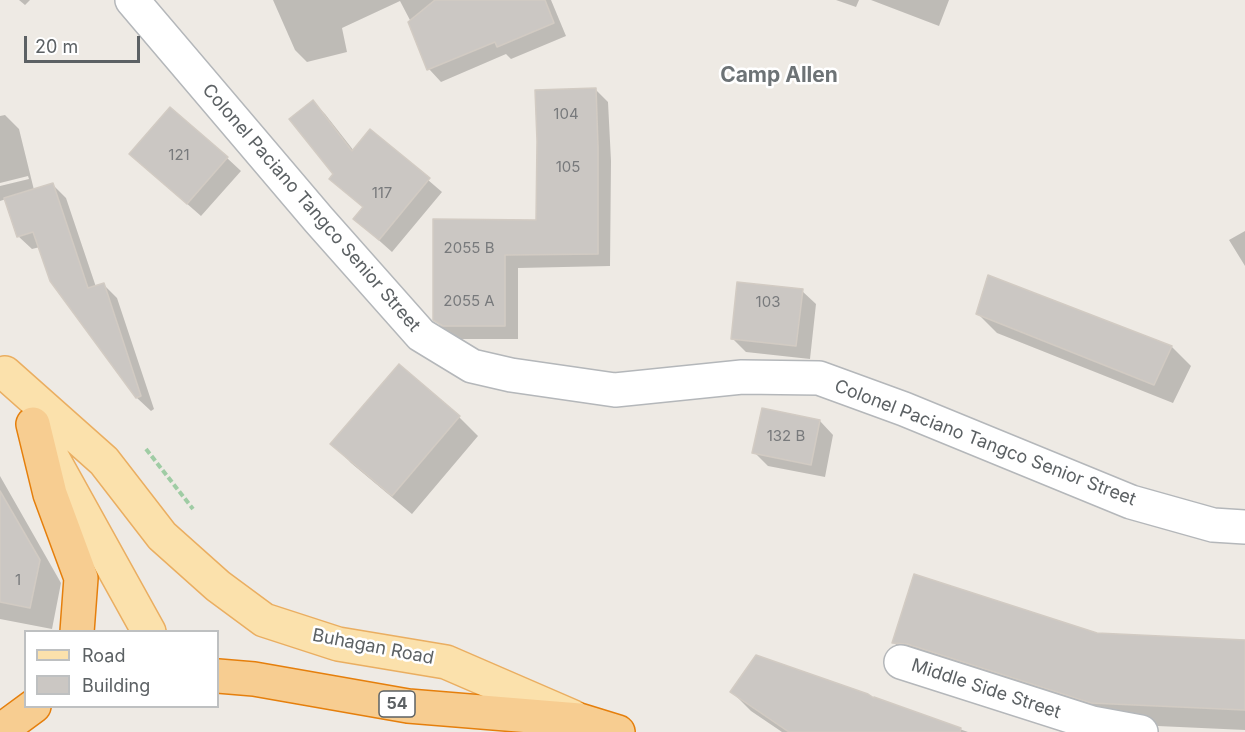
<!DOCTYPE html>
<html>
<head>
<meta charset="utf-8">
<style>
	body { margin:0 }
	#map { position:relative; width:1245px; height:732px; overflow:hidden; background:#eeeae4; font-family:Inter,sans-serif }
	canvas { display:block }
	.legend { position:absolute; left:24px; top:630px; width:195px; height:78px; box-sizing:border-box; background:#fff; border:2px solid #bec0c1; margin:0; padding:8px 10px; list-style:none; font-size:18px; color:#5c6164 }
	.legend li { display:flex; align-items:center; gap:12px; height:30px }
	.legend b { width:30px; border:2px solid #bec0c1 }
	.scale { position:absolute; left:24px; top:36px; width:116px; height:27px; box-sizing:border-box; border:3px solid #5c6164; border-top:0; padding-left:8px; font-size:18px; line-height:21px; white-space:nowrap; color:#5c6164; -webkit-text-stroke:4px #fff; paint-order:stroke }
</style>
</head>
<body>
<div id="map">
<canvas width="1245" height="732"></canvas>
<ul class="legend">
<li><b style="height:8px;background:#fbe1ac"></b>Road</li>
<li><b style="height:16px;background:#cbc7c3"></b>Building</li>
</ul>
<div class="scale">20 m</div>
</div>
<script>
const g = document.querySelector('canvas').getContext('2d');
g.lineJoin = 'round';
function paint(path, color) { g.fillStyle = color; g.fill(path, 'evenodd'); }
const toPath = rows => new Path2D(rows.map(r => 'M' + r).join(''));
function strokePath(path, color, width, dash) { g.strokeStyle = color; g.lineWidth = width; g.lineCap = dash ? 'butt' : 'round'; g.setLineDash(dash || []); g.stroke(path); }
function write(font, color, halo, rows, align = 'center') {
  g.font = font + ' Inter,sans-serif'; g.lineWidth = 5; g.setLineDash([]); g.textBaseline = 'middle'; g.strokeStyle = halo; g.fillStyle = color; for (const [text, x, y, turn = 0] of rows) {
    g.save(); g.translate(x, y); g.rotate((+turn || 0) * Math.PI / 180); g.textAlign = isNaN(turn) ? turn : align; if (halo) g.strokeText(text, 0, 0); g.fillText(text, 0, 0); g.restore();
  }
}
paint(toPath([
	[19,0,30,0,25,5],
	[273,0,551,0,566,36,511,59,506,54,441,82,429,69,411,22,400,1,342,28,347,52,307,62,295,50],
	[836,0,859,0,856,7],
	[871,0,949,0,939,26],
	[595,89,608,102,611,161,610,266,518,268,518,339,457,339,447,332,434,319,537,222],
	[313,102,325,114,354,151,371,131,442,192,392,252,355,219,364,208,331,179,335,175],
	[5,115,19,129,34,190,52,184,66,198,96,287,104,285,117,298,154,409,151,411,137,398,40,247,32,249,18,236,6,199,0,201,0,186,29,179,28,176,0,183,0,116],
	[227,158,241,171,201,216,145,167],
	[1245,231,1245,266,1229,240],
	[989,277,1172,347,1191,366,1173,403,997,333,978,314],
	[802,291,816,304,810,359,746,352,732,338],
	[399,366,459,417,478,436,412,514,351,463,333,444],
	[820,421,833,435,825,477,768,466,754,452],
	[0,476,61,583,52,629,0,619],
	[1097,634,1245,642,1245,730,1114,724,915,663,893,642],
	[732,692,875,699,968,732,782,732,751,711]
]), '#0003');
const building = toPath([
	[435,0,545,0,554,23,497,47,495,42,427,70,408,22,435,0],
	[596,88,598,147,598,254,505,255,505,326,443,326,433,320,433,219,536,220,537,141,535,90,596,88],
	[313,100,352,151,370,129,430,178,379,240,353,219,363,207,329,179,333,174,289,119,313,100],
	[170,107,228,157,187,204,129,154,170,107],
	[53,183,88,288,104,283,141,396,136,398,50,281,33,232,17,237,4,198,53,183],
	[988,275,1172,346,1154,385,976,314,988,275],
	[737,282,803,289,796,346,731,339,737,282],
	[399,364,460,416,392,496,330,444,399,364],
	[762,408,820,420,811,465,752,453,762,408],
	[0,491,40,560,30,608,0,602,0,491],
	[914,574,1097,633,1245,640,1245,710,1091,703,907,644,892,643,914,574],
	[756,655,868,694,874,698,874,697,961,728,960,732,789,732,730,692,756,655]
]);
paint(building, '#cbc7c3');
strokePath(building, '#d2cbc3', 1.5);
const minor = toPath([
	[132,0,319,220,421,335,472,366,511,375,615,390,742,377,819,378,904,409,1131,502,1213,525,1245,527],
	[901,662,1092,723,1141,732]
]);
const major = toPath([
	[5,373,104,461,162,536,218,586,264,620,338,644,446,662,573,717],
	[42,439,149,632]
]);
const highway = toPath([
	[33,424,50,494,81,578,77,632],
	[218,676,254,679,408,706,579,720,618,732],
	[0,731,34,706]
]);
strokePath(minor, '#b4b7ba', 36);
strokePath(major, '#eaae61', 36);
strokePath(highway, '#e57f0c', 36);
strokePath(toPath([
	[146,449,193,509]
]), '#9fcca4', 4, [6, 3]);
strokePath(minor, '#fff', 33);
strokePath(major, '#fbe1ac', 33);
strokePath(highway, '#f7cd91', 33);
write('15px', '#787a7c', null, [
	["104",566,114],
	["121",179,155],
	["105",568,167],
	["117",382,193],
	["2055 B",469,248],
	["2055 A",469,301],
	["103",768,302],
	["132 B",786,436],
	["1",18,580]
]);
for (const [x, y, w] of [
	[397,704,36]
]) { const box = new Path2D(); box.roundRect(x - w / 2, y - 13, w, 26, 4.5); g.fillStyle = '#fff'; g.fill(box); strokePath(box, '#5c6164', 1.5); }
write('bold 16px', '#5c6164', null, [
	["54",397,704]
]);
write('18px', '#5c6164', '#fff', [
	["Colonel Paciano Tangco Senior Street",311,208,49],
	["Colonel Paciano Tangco Senior Street",985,443,21],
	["Buhagan Road",373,647,11],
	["Middle Side Street",986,689,18]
]);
write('bold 21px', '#6d7376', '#fff', [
	["Camp Allen",779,76]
]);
</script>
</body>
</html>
